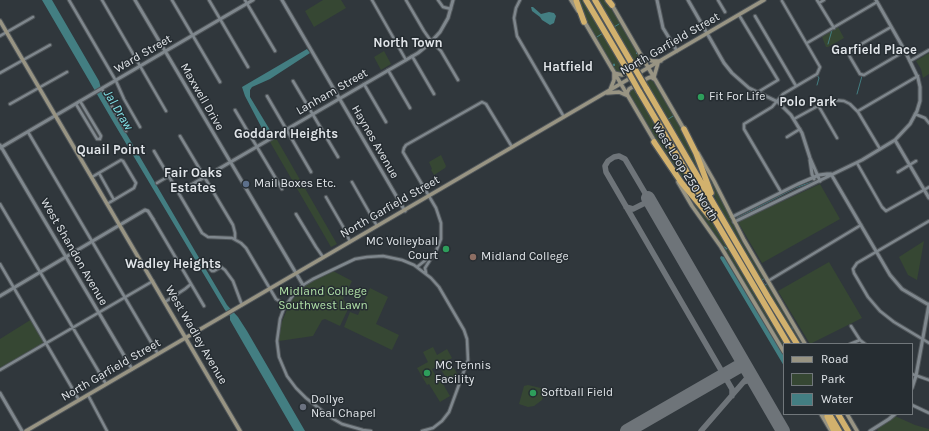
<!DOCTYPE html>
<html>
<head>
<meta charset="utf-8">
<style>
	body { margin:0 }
	#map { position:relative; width:929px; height:431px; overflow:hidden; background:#30373c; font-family:Karla,sans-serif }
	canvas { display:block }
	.legend { position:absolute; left:783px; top:343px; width:130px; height:72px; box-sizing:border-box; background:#262d32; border:1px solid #71777b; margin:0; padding:5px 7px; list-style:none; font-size:12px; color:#e1e5e9 }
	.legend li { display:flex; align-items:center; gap:8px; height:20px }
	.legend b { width:20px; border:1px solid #71777b }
</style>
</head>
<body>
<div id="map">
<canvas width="929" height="431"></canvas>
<ul class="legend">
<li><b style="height:5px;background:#989483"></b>Road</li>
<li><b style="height:11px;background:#364733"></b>Park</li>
<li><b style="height:11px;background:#437e82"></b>Water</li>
</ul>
</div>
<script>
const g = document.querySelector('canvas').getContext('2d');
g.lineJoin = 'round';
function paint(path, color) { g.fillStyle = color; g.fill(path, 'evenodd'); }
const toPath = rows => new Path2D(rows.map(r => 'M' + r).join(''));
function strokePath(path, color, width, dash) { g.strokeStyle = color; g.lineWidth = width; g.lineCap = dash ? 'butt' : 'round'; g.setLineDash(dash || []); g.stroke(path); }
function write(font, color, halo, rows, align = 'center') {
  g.font = font + ' Karla,sans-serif'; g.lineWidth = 3; g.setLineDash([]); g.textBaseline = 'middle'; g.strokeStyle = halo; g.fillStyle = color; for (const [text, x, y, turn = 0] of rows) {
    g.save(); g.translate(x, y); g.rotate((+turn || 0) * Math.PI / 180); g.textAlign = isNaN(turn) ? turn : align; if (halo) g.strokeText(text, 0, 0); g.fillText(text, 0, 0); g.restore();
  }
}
paint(toPath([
	[323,0,341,0,346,8,314,27,305,11],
	[577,0,583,0,625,70,623,71,624,72,622,73,617,72,615,70,590,28],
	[597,0,607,0,612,8,641,59,638,64,637,63,635,64],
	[838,27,844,38,828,47,826,47,822,37],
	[384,51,391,64,381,70,374,57],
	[929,53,929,74,923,78,921,69,916,61],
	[649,80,653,81,692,146,705,182,645,82],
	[643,86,795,344,791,344,640,88],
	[635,88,705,207,670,165,629,95,629,91],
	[276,138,337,244,331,247,270,142],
	[441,155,446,166,445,168,434,175,431,170,432,169,429,162],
	[701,162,713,182,740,236,765,278,762,280,722,212,711,189],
	[820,184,840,219,762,263,738,222],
	[684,188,704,211,720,235,786,344,784,344,784,348,722,244,693,203],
	[924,241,917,280,908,275,899,257],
	[829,262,862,318,810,344,778,291],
	[333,271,352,281,343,299,349,307,340,326,325,319,322,320,313,336,279,341,281,324,289,305,299,291,307,284],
	[768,283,804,344,801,344,796,336,765,285],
	[370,288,388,297,376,324,399,335,392,350,344,327,350,312,358,315],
	[32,319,47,343,0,370,0,339],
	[433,347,437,355,447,349,452,358,449,360,459,377,449,383,439,366,432,369,438,380,440,379,450,396,440,402,429,384,427,385,417,368,428,362,423,352],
	[528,385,545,389,542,400,534,406,528,407,519,404,524,386],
	[895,416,915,425,929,429,929,431,878,431,877,429]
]), '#364733');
paint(toPath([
	[42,0,52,0,99,81,102,92,195,251,227,305,238,317,247,331,305,431,294,431,230,320,230,316,225,310,115,125],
	[531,7,533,7,541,14,549,12,554,13,556,16,554,23,550,25,542,20,540,17,532,11],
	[307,49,310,53,270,79,252,87,250,90,250,97,273,135,267,138,245,96,242,87],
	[721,256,724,257,784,356,784,366,720,258]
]), '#437e82');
strokePath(toPath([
	[614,27,619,24],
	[597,37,603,33],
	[828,44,832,30],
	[637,52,638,53,637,54,636,53,637,52],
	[614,64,615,65,614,66,613,65,614,64],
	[817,85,819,78,817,75],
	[857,94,862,76],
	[667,120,673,116],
	[652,128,657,126],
	[813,171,815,175],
	[697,180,697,181,696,182,696,181,697,180],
	[689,184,690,185,689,186,688,185,689,184],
	[696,208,697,210],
	[737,218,795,188,812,182],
	[704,220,705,221],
	[724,247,725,247,727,249,725,249,724,247],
	[765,278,768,283,765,285,762,280,765,278],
	[751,293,753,296],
	[766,318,768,321],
	[793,326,794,328,792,328,793,326],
	[841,424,841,425,840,425,841,424]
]), '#437e82', 1);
strokePath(toPath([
	[648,198,625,159,619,156,614,157,608,161,605,166,606,172,732,389,732,396],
	[626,207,633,209,645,203,653,205],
	[738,367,743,366,747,370],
	[744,382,750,380,755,382],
	[701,431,747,378,748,374,748,370]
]), '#6e7479', 5.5);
strokePath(toPath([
	[648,198,783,431],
	[627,431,738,367]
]), '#6e7479', 14);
const minor = toPath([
	[69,0,116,81,124,99,140,127],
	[102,0,166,111],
	[172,0,220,82],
	[209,0,248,67],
	[245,0,275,51],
	[372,0,406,60],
	[406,0,424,31,431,41,441,51,458,80],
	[438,0,443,7,451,9],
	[520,0,516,8,514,18,517,36,564,117],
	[718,0,725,12],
	[817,0,834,28],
	[819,3,824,0],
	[739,15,778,80,758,92],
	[755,16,796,86],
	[891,27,851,50,849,54,850,57,860,74,864,75,905,51],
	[0,36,33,17],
	[807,43,877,2],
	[412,56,434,94],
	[910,61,929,50],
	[388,70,410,108],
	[0,73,50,45],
	[293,81,338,157],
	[364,84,386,122],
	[102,89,126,131],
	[267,96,311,172],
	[10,104,67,72],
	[76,104,97,139,100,139,101,136,80,101],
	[818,105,837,138],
	[235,110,282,189],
	[858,111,918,76],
	[915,114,925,118,929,123],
	[794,119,825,102,834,100,844,101,850,104,858,112,880,149],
	[28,132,158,354],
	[180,136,233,225,235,233,235,239],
	[787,137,800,129],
	[154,151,202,233,208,237,232,238,241,243,246,248,276,299,286,305],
	[857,163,882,207,886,211,929,187],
	[898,172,916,161],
	[99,173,114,200],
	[92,177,121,160,123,161,136,183,134,188,107,204],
	[352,182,377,226],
	[157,183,169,176],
	[781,192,744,129,744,124,772,107,783,94,817,74,820,67,782,1],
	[326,197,345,230,350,242],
	[0,204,106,384],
	[296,214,316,247,323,257],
	[153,219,204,306],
	[929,221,857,263,853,269,854,273,868,297,880,311,894,322,929,343],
	[0,264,79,400],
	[221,267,214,271,212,271,210,269,210,266,213,265,221,267,225,270,233,281,242,305],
	[417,267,432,255],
	[426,273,425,268,437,249,441,239,441,223,436,208,403,152,404,148,406,145,482,102,486,104,512,147],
	[768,281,861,225],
	[165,302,185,289,191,284],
	[851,326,860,340,865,344],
	[850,344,860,340],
	[0,370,153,281],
	[912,374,929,380],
	[88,395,107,431],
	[912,405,929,413],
	[371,431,363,430,342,424,330,417,306,398,296,388,287,376,279,357,277,341,280,319,284,308,294,294,303,285,313,279,355,259,367,257,383,256,402,260,414,265,431,278,439,287,464,330,467,339,468,360,449,412,442,421,433,428,422,431]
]);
const tertiary = toPath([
	[135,0,303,285],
	[282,0,405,211],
	[657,0,663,28,677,51],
	[688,0,724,63,732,73,749,88,778,102,791,115,802,133,810,158,820,181],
	[895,140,929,198],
	[0,145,132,369],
	[0,148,253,0],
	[810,160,812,174,814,179],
	[831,174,890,275,902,289,929,305],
	[179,192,418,53,429,44,440,32,448,18,453,0],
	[732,217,798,184,819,175,827,174,831,174],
	[734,222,862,160,895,140,910,124,917,111,920,101,920,87,918,78,905,51,876,0],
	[0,296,145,210,148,211,153,219],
	[912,388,916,376,929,304],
	[0,393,22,431],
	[870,431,889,419,895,414]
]);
const secondary = toPath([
	[571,0,578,11],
	[612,5,685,131],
	[0,21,240,431],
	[584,21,655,142],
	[643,58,652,61,661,61],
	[654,77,658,63],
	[610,90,614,80,614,73,622,75,640,64,642,58],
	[607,93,619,92,628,96,627,93,629,89,648,78,651,77,654,79],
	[698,153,714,181,744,240,805,344],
	[678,182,692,206,721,247,784,352],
	[821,414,831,431],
	[847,414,857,431],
	[26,431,764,0]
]);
const motorway = toPath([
	[576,0,584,22],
	[586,0,625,66],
	[595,0,631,62],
	[608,0,612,5],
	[646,88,768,297,797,344],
	[639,91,788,344],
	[684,129,696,153,711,193],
	[654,142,681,182,710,217],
	[829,414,839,431],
	[838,414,848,431],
	[827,416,834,431]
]);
strokePath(minor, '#50565a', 4.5);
strokePath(tertiary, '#50565a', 5);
strokePath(secondary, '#50565a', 5.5);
strokePath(motorway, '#50565a', 8);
strokePath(minor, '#7f878d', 2.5);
strokePath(tertiary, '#7f878d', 3);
strokePath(secondary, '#989483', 3.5);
strokePath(motorway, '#d2b16d', 5.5);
const motorwayBridge = toPath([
	[631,62,646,88],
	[625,66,639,91]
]);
strokePath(motorwayBridge, '#50565a', 8, []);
strokePath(motorwayBridge, '#d2b16d', 5.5);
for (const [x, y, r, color] of [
	[701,97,4,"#2e9e5b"],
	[246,184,4,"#5c6f8a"],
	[446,249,4,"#2e9e5b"],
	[473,257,4,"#8d6e63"],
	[427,373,4,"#2e9e5b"],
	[533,393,4,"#2e9e5b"],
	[303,407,4,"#6b7280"]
]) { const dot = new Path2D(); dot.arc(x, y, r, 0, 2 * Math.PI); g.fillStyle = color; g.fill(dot); strokePath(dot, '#262d32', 1.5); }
write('12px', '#e1e5e9', '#262d32', [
	["North Garfield Street",670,44,-30],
	["Ward Street",143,54,-30],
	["Lanham Street",332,92,-30],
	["Maxwell Drive",202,97,60],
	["Haynes Avenue",375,142,60],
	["West Loop 250 North",685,172,58],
	["North Garfield Street",390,207,-30],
	["West Shandon Avenue",74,252,60],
	["West Wadley Avenue",196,335,60],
	["North Garfield Street",111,370,-30]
]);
write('12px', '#e1e5e9', '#262d32', [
	["Fit For Life",709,97],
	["Mail Boxes Etc.",254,184],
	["MC Volleyball",438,242,"right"],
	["Court",438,256,"right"],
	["Midland College",481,257],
	["MC Tennis",435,366],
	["Facility",435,380],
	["Softball Field",541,393],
	["Dollye",311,400],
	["Neal Chapel",311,414]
], 'left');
write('12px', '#b0e0a7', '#262d32', [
	["Midland College",323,292],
	["Southwest Lawn",323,306]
]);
write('bold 13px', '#e1e5e9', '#262d32', [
	["North Town",408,43],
	["Garfield Place",874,50],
	["Hatfield",568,67],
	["Polo Park",808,102],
	["Goddard Heights",286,134],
	["Quail Point",111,150],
	["Fair Oaks",193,173],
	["Estates",193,188],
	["Wadley Heights",173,264]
]);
write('italic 13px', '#82e3e9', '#262d32', [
	["Jal Draw",118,110,59]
]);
</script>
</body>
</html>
